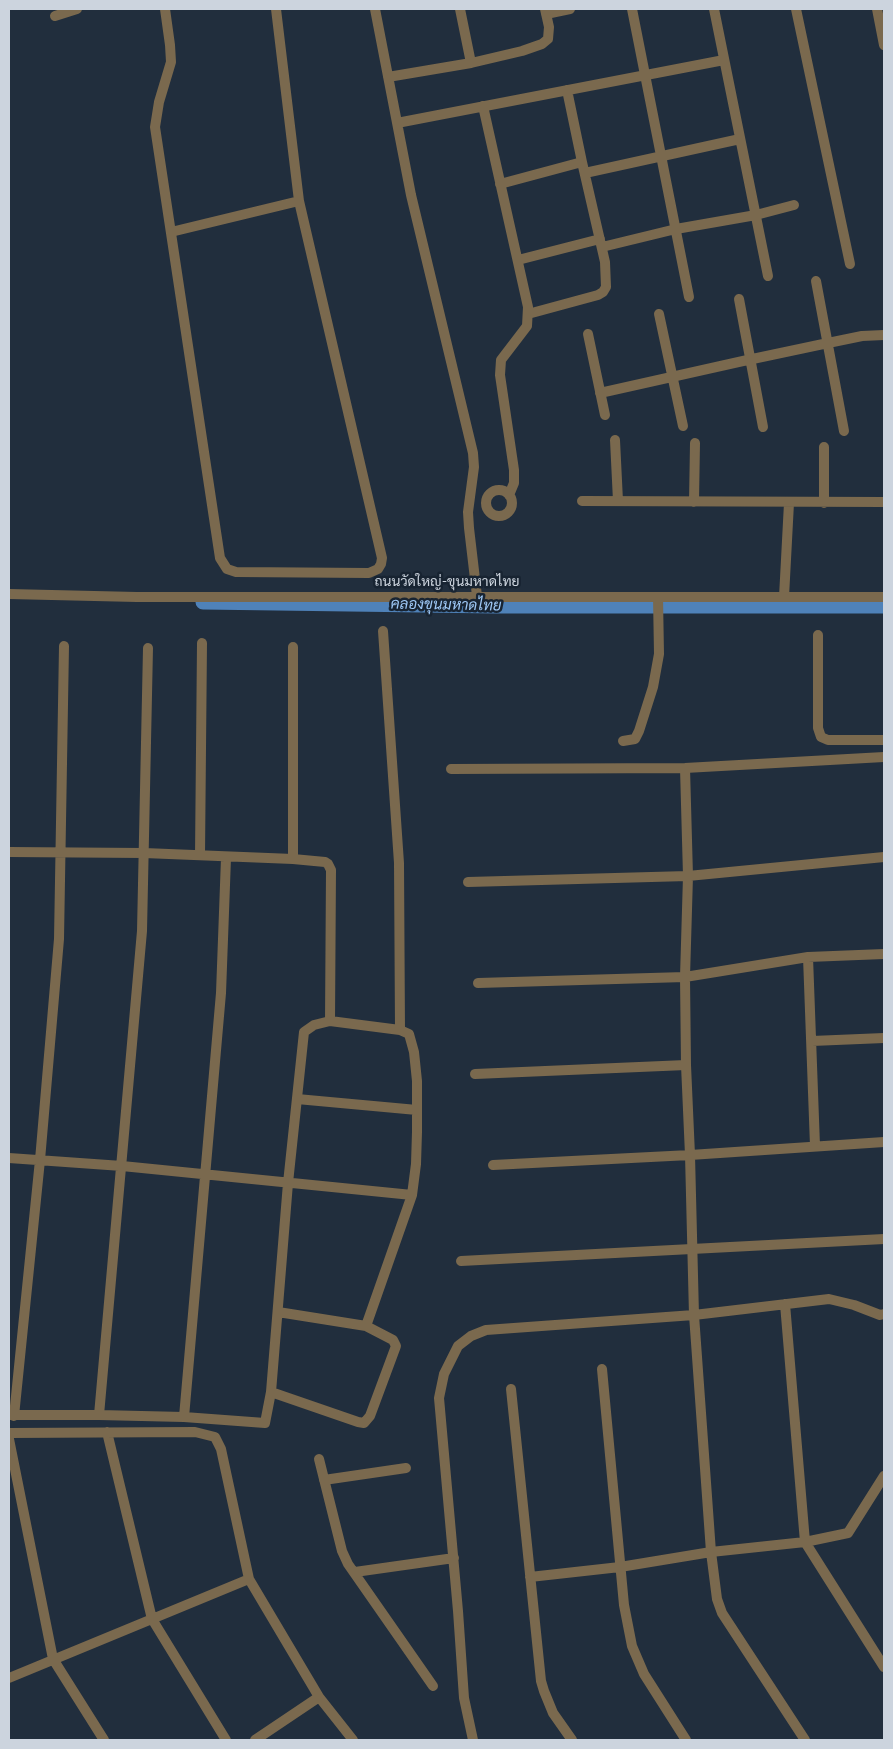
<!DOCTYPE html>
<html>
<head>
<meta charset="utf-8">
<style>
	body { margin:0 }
	#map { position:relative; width:893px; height:1749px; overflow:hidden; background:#212e3d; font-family:Quicksand,sans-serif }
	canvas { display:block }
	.frame { position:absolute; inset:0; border:10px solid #ccd4de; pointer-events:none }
</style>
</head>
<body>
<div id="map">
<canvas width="893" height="1749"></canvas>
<div class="frame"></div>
</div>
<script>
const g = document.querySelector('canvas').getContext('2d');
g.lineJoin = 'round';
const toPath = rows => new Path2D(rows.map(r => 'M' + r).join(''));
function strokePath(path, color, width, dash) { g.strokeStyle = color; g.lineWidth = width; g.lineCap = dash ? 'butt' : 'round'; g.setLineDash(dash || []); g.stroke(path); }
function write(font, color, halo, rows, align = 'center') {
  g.font = font + ' Quicksand,Sarabun,sans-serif'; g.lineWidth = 5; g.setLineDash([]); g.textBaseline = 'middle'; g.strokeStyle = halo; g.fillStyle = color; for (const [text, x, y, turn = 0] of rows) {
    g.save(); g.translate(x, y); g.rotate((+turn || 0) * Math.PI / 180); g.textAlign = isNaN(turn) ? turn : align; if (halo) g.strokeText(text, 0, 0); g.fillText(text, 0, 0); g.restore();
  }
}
strokePath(toPath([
	[203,602,495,606,884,606]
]), '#4f82b9', 15);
strokePath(toPath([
	[165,9,170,45,171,62,159,102,155,127,220,558,227,569,236,572,369,573,378,569,381,564,382,558,299,201,276,9],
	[375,9,411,195,473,453,474,467,468,512,469,528,477,596],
	[460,9,471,63],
	[632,9,689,297],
	[714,9,768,276],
	[796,9,850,264],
	[877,9,884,45],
	[546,14,570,9],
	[55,16,77,9],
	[388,77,471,63,522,51,542,44,548,39,549,27,545,9],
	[483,106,528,307,527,326,501,360,500,375,514,470,514,483,509,495],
	[397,123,724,60],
	[585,173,740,139],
	[500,184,582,162],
	[171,232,299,201],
	[602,247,676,229,756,215,794,205],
	[518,260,600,239],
	[816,281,844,431],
	[739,299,763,427],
	[528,314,598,295,603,292,606,287,605,262,582,162,567,90],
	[659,314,683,426],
	[588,334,605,415],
	[600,393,743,361,828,343,862,336,884,335],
	[615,440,618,501],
	'486 503a13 13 0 1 1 26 0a13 13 0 1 1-26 0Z',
	[582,501,884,502],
	[694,502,695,443],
	[824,503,824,447],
	[9,594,137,597,884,597],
	[784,597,789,503],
	[383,631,399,863,400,1030],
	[818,635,818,728,821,737,828,740,884,740],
	[293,647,293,859],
	[623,741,635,739,639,731,653,687,659,654,658,597],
	[685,768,688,876,685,977,686,1065,690,1155,694,1315,711,1552,717,1599,722,1613,805,1740],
	[451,769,685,768,884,757],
	[9,852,144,853,293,859,325,862,328,864,331,870,330,1021],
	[200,855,202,643],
	[468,882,688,876,884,857],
	[808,957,815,1146],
	[478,983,685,977,808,957,884,954],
	[812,1041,884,1038],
	[475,1074,686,1065],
	[297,1099,417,1110],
	[9,1158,122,1166,412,1195],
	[493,1165,690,1155,884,1142],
	[461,1261,884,1239],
	[785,1304,805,1542,884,1667],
	[602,1369,624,1605,632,1646,644,1674,686,1740],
	[511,1389,541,1681,544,1691,553,1713,572,1740],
	[271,1392,358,1422,364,1423,370,1416,396,1346,393,1340,366,1326,278,1312],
	[9,1415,99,1415,184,1417,265,1423,271,1392,288,1183,304,1032,314,1025,330,1021,400,1030,409,1034,414,1052,417,1081,417,1132,416,1164,412,1195,366,1326],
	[99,1415,142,931,148,648],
	[14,1416,40,1160,59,939,64,646],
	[184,1417,221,993,226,858],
	[107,1432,152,1619,226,1740],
	[9,1433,195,1432,215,1437,221,1449,249,1579,319,1697,353,1740],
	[9,1439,53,1659,104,1740],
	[319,1459,342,1551,348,1564,433,1686],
	[324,1480,406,1468],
	[355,1572,454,1558],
	[530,1577,620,1567,711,1552,805,1542,848,1533,884,1476],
	[9,1678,249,1579],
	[255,1740,319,1697],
	[473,1740,464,1698,458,1611,439,1398,444,1374,458,1346,471,1336,486,1330,694,1315,829,1299,854,1305,880,1315,884,1314]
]), '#7a694e', 10);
write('14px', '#ccd4de', '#182432', [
	["ถนนวัดใหญ่-ขุนมหาดไทย",447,582]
]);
write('italic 15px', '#9ec8f6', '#182432', [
	["คลองขุนมหาดไทย",446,605,1]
]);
</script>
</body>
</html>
